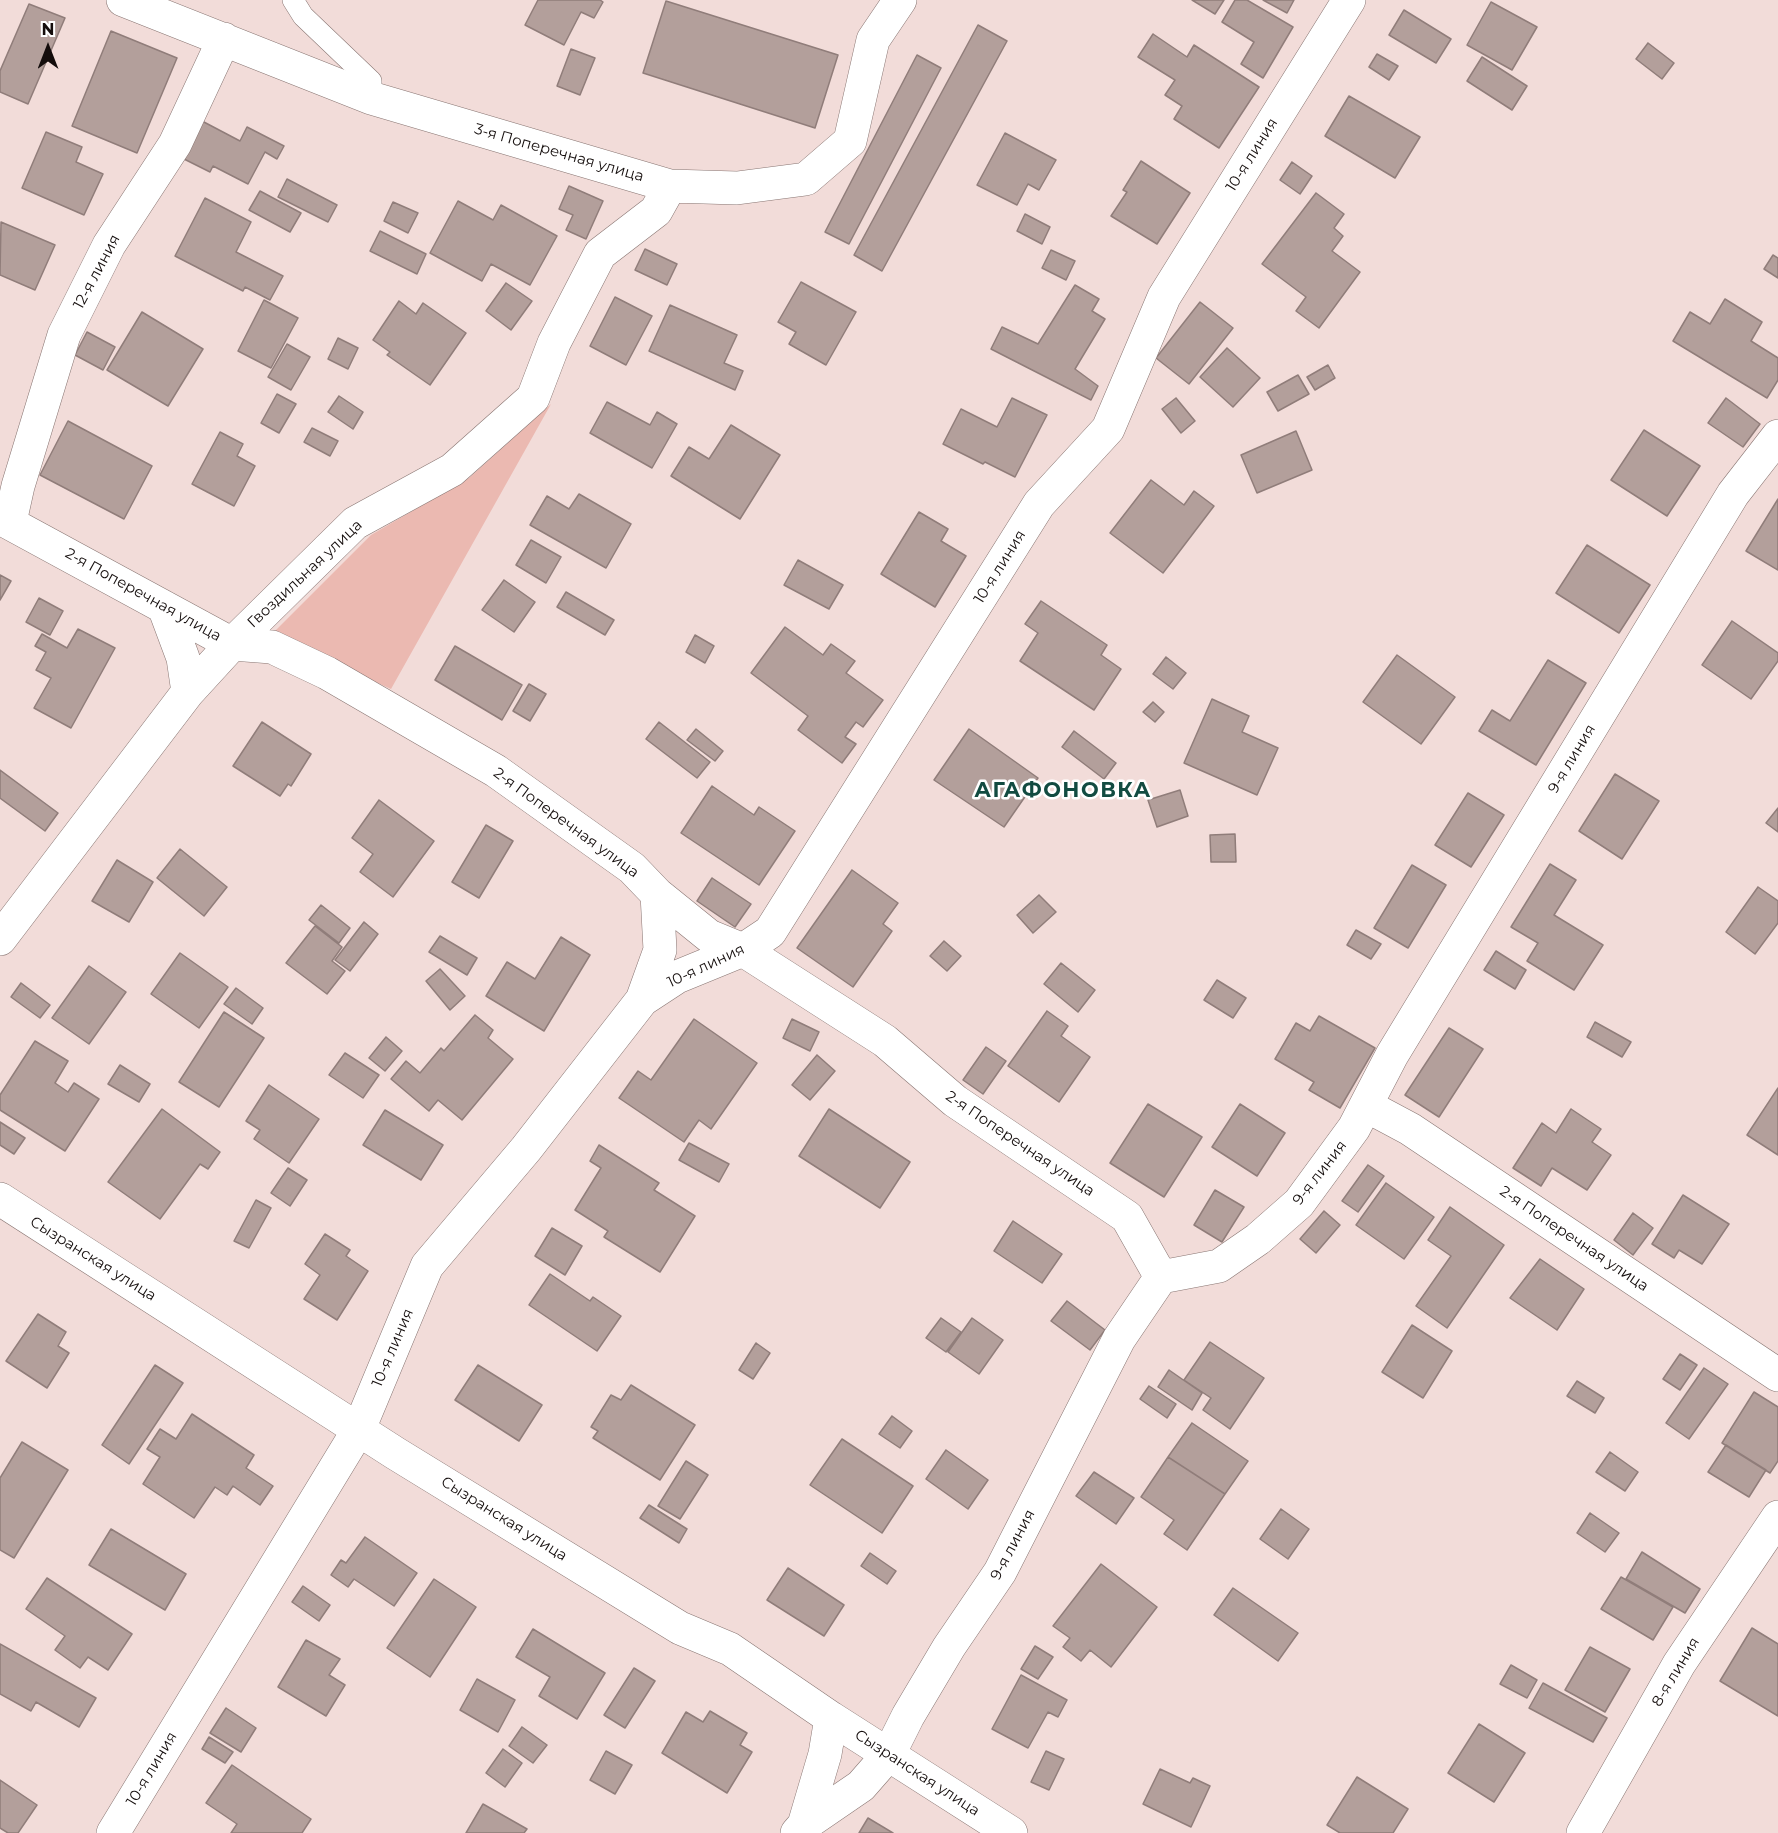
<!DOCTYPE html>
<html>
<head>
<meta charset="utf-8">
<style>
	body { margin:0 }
	#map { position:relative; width:1778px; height:1833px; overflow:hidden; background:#f2dcd9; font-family:Montserrat,sans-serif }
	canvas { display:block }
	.north { position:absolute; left:18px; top:18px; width:60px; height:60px; -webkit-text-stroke:4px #fff; paint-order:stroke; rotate:0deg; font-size:16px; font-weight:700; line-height:24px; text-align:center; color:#140d0c }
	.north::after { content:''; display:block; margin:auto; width:21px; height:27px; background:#140d0c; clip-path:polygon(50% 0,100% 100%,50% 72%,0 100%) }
</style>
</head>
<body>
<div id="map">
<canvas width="1778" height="1833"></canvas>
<div class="north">N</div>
</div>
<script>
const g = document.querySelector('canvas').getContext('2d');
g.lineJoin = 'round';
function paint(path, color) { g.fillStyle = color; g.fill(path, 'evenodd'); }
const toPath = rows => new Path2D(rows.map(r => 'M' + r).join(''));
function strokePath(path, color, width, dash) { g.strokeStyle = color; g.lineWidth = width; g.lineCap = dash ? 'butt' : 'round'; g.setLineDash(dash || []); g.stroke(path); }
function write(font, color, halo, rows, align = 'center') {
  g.font = font + ' Montserrat,sans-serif'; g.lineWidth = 5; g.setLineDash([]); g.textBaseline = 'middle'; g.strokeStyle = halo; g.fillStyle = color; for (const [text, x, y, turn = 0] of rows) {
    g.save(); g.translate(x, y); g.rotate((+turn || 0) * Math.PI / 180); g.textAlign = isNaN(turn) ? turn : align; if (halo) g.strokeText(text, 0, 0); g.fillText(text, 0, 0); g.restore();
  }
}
paint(toPath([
	[551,404,391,689,279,638,275,631,371,535,469,478]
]), '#ebb9b1');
const building = toPath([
	[538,0,600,0,603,2,594,18,581,12,564,45,525,25,538,0],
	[1192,0,1224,0,1215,14,1192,0],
	[1235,0,1247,0,1293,27,1263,78,1241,64,1254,42,1222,22,1235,0],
	[1263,0,1294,0,1287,13,1263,0],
	[666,1,838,55,815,128,643,73,666,1],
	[1491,2,1537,27,1512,70,1467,45,1491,2],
	[29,4,65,18,28,104,0,92,0,71,29,4],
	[1404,10,1451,39,1436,63,1389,35,1404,10],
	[978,25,1007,41,882,271,854,255,978,25],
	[111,31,177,58,137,153,72,126,111,31],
	[1153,34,1187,57,1194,45,1259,87,1219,148,1174,119,1182,106,1165,95,1175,80,1138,57,1153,34],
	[1648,43,1674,63,1662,79,1636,59,1648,43],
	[571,49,595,58,580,95,557,86,571,49],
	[1377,54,1398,66,1389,80,1369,67,1377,54],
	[917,55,941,68,849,244,825,232,917,55],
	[1482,57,1527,86,1512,110,1467,81,1482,57],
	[1349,96,1420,137,1395,178,1325,136,1349,96],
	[202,121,240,141,247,127,284,146,277,159,265,152,248,184,213,166,210,172,182,158,202,121],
	[46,132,82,147,76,162,103,174,84,215,22,188,46,132],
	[1005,133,1056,160,1039,190,1028,184,1017,205,977,185,1005,133],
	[1141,161,1190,193,1157,244,1111,216,1127,192,1123,190,1141,161],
	[1292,162,1312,176,1300,194,1280,180,1292,162],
	[287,179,337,205,328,222,278,197,287,179],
	[569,186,603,201,586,239,566,230,573,215,559,209,569,186],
	[260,191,301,213,290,232,249,210,260,191],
	[1316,193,1344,214,1334,228,1343,236,1332,251,1360,272,1319,328,1296,311,1306,297,1262,264,1316,193],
	[205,198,251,222,236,252,283,276,270,300,245,287,243,291,175,256,205,198],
	[458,201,493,220,501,205,557,236,530,285,491,264,482,281,430,253,458,201],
	[393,202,418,213,408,233,384,221,393,202],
	[1025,214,1050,227,1042,244,1017,231,1025,214],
	[1,222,55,245,35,290,0,275,1,222],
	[380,231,426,254,417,274,370,251,380,231],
	[645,249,677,264,667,285,635,270,645,249],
	[1051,250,1075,261,1066,280,1042,268,1051,250],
	[1773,255,1778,258,1778,278,1764,269,1773,255],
	[801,282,856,312,826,365,789,344,796,332,778,322,801,282],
	[506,283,532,301,511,330,486,311,506,283],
	[1075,285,1099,299,1092,311,1105,319,1075,369,1098,386,1091,400,991,349,1002,327,1038,344,1075,285],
	[615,297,652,316,626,365,590,346,615,297],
	[1725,299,1762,322,1751,341,1778,358,1778,380,1767,398,1673,341,1690,312,1710,324,1725,299],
	[264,300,298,318,271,368,238,351,264,300],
	[399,301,416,314,423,303,466,333,430,385,387,355,390,352,373,340,399,301],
	[1200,302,1233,328,1189,384,1156,358,1200,302],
	[670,305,737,335,724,363,743,371,735,390,649,351,670,305],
	[142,312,203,349,168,406,107,370,142,312],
	[87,332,115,347,103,370,75,355,87,332],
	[338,338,358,348,348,369,328,359,338,338],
	[287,344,310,357,291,390,268,377,287,344],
	[1227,348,1260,378,1233,407,1200,377,1227,348],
	[1328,365,1335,378,1315,390,1307,377,1328,365],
	[1298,375,1309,394,1278,411,1267,392,1298,375],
	[277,394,296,404,279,433,261,423,277,394],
	[339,396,363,412,353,429,328,412,339,396],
	[1012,398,1047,415,1015,477,985,462,983,464,943,444,961,409,997,427,1012,398],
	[1176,398,1195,421,1181,433,1162,409,1176,398],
	[1726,398,1760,424,1743,447,1708,423,1726,398],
	[607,402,650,425,657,412,677,424,652,468,590,433,607,402],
	[68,421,152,466,124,519,40,475,68,421],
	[731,425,780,455,740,519,671,476,689,447,709,459,731,425],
	[312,428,338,441,330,456,304,442,312,428],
	[1644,430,1700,466,1667,516,1611,480,1644,430],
	[1296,431,1312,470,1257,493,1241,455,1296,431],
	[220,432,243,444,237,456,255,466,234,506,192,484,220,432],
	[1151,480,1184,505,1194,491,1214,506,1163,573,1110,533,1151,480],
	[579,494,631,524,606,568,530,525,547,496,569,509,579,494],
	[1778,499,1778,570,1746,551,1778,499],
	[919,512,948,529,941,541,966,556,935,607,881,574,919,512],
	[531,540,561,557,546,583,516,565,531,540],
	[1587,545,1650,585,1619,633,1556,593,1587,545],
	[798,560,843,585,829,609,784,585,798,560],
	[0,575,11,581,0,600,0,575],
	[504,580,535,602,514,632,482,610,504,580],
	[566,592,614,620,605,635,557,607,566,592],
	[39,598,63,611,50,635,26,622,39,598],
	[1041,601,1107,645,1101,655,1121,669,1094,710,1020,661,1038,633,1025,624,1041,601],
	[1732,621,1778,653,1778,661,1751,699,1702,665,1732,621],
	[785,627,823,655,831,644,855,661,846,673,883,700,863,727,856,722,845,737,856,744,842,763,798,730,808,716,751,673,785,627],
	[78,629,115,648,71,728,34,708,51,678,36,670,46,652,35,646,42,634,67,648,78,629],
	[695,635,714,646,705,663,686,652,695,635],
	[455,646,522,685,502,720,435,680,455,646],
	[1397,655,1455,697,1421,744,1363,702,1397,655],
	[1166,657,1186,673,1173,689,1153,674,1166,657],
	[1548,660,1586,683,1536,765,1479,731,1492,710,1510,721,1548,660],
	[529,684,546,694,530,721,513,711,529,684],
	[1212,699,1249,716,1242,732,1278,748,1257,795,1184,763,1212,699],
	[1153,702,1164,712,1155,722,1143,712,1153,702],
	[262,722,311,754,291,786,288,784,280,796,233,766,262,722],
	[659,722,710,762,697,778,646,739,659,722],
	[696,729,723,751,715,761,687,740,696,729],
	[969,729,1038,778,1004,827,934,780,969,729],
	[1074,731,1116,763,1104,779,1062,747,1074,731],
	[0,770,58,813,45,831,0,798,0,770],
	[1615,774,1659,801,1622,859,1579,831,1615,774],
	[712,786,754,815,759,807,795,831,759,885,681,833,712,786],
	[1180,790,1188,816,1157,827,1148,800,1180,790],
	[1468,793,1504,815,1471,867,1435,845,1468,793],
	[379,800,434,841,393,897,360,872,373,854,352,838,379,800],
	[1778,808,1778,832,1766,823,1778,808],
	[486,825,513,841,479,898,452,882,486,825],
	[1235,834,1236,862,1211,862,1210,835,1235,834],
	[180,849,227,887,204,916,157,878,180,849],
	[117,860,153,882,129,922,92,901,117,860],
	[1550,864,1576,880,1554,915,1603,945,1574,990,1527,961,1538,943,1511,927,1550,864],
	[1412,865,1446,885,1408,948,1374,928,1412,865],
	[852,870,898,903,883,924,892,931,853,987,797,948,852,870],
	[712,878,751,904,735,927,697,901,712,878],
	[1758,887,1778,901,1778,923,1755,954,1726,932,1758,887],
	[1039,895,1056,912,1033,933,1017,915,1039,895],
	[321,905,350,928,339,943,309,920,321,905],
	[364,922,378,934,350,971,335,960,364,922],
	[315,926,342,947,332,961,345,971,327,994,286,963,315,926],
	[1356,930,1381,944,1371,959,1347,945,1356,930],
	[440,936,477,958,467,975,429,952,440,936],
	[561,937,590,955,544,1031,486,996,507,962,535,979,561,937],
	[944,941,961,956,947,971,930,956,944,941],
	[1496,951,1526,970,1515,989,1484,970,1496,951],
	[180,953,228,987,199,1028,151,994,180,953],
	[1061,963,1095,990,1078,1012,1044,984,1061,963],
	[89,966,126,992,89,1044,52,1018,89,966],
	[440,969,465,996,450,1010,426,981,440,969],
	[1217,980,1246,998,1233,1018,1204,1000,1217,980],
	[21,983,50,1005,40,1018,11,997,21,983],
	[236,988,263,1008,252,1024,224,1004,236,988],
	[1047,1011,1068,1026,1061,1036,1090,1057,1059,1102,1008,1066,1047,1011],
	[224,1012,264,1038,219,1107,179,1082,224,1012],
	[475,1015,493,1030,488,1038,513,1059,462,1120,438,1100,429,1111,391,1079,406,1061,420,1073,441,1048,444,1051,475,1015],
	[1319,1016,1375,1048,1340,1108,1309,1090,1314,1082,1275,1059,1296,1023,1310,1031,1319,1016],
	[694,1019,757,1063,711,1129,699,1120,684,1142,619,1098,638,1071,651,1080,694,1019],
	[792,1019,819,1032,810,1051,783,1038,792,1019],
	[1595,1022,1631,1042,1622,1057,1587,1037,1595,1022],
	[1449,1028,1483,1049,1439,1117,1405,1095,1449,1028],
	[386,1037,402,1051,385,1071,369,1058,386,1037],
	[35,1041,68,1061,55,1083,68,1092,74,1083,99,1099,65,1151,0,1110,0,1095,35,1041],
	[986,1047,1006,1061,983,1094,963,1080,986,1047],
	[345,1053,379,1075,363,1098,329,1075,345,1053],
	[817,1055,835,1071,810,1100,792,1085,817,1055],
	[120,1065,150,1084,139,1102,108,1084,120,1065],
	[269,1085,319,1119,289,1163,254,1139,260,1130,246,1121,269,1085],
	[1778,1088,1778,1155,1747,1135,1778,1088],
	[1148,1104,1202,1137,1164,1197,1110,1163,1148,1104],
	[1240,1104,1285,1133,1257,1176,1212,1147,1240,1104],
	[162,1109,220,1152,208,1169,200,1164,160,1219,108,1182,162,1109],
	[829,1109,910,1162,880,1208,799,1156,829,1109],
	[1571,1109,1601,1129,1592,1142,1611,1155,1587,1190,1552,1168,1541,1186,1513,1168,1542,1123,1556,1133,1571,1109],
	[385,1110,443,1145,421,1180,363,1145,385,1110],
	[0,1122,25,1138,14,1154,0,1145,0,1122],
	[689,1143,729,1164,719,1182,679,1160,689,1143],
	[599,1145,659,1183,654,1190,695,1216,660,1272,604,1237,608,1231,575,1210,601,1168,590,1161,599,1145],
	[1368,1165,1384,1176,1358,1212,1342,1201,1368,1165],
	[288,1168,307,1180,290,1206,271,1193,288,1168],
	[1386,1183,1434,1217,1404,1259,1356,1225,1386,1183],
	[1215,1190,1244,1207,1222,1242,1194,1225,1215,1190],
	[1683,1195,1729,1224,1702,1264,1679,1250,1674,1258,1652,1244,1683,1195],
	[256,1200,271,1208,249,1248,234,1241,256,1200],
	[1450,1207,1504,1245,1447,1328,1416,1306,1451,1256,1428,1240,1450,1207],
	[1324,1211,1340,1225,1316,1253,1300,1239,1324,1211],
	[1633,1213,1653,1228,1633,1255,1614,1240,1633,1213],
	[1013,1221,1062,1254,1042,1283,994,1251,1013,1221],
	[552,1228,582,1246,565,1275,535,1256,552,1228],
	[325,1234,350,1250,346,1256,368,1271,337,1320,304,1299,320,1275,305,1264,325,1234],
	[1540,1259,1584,1289,1557,1330,1510,1298,1540,1259],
	[550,1274,590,1301,593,1297,621,1316,597,1351,529,1305,550,1274],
	[1067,1301,1105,1330,1090,1350,1051,1321,1067,1301],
	[38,1314,66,1332,58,1346,69,1353,47,1388,6,1361,38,1314],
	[941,1318,961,1332,946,1352,926,1338,941,1318],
	[972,1318,1003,1340,979,1374,948,1352,972,1318],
	[1412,1325,1452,1351,1423,1398,1382,1372,1412,1325],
	[1210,1342,1264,1378,1230,1429,1203,1410,1211,1398,1184,1380,1210,1342],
	[756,1343,770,1353,753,1379,739,1370,756,1343],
	[1680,1354,1697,1365,1680,1390,1663,1379,1680,1354],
	[155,1365,183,1383,129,1464,102,1445,155,1365],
	[478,1365,542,1405,519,1441,455,1400,478,1365],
	[1704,1368,1728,1384,1689,1439,1666,1423,1704,1368],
	[1169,1370,1202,1393,1192,1410,1158,1387,1169,1370],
	[1577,1381,1604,1398,1595,1413,1567,1396,1577,1381],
	[631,1385,695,1425,660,1480,593,1438,598,1431,591,1427,611,1395,621,1400,631,1385],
	[1149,1386,1176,1404,1167,1418,1140,1399,1149,1386],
	[1754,1392,1778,1407,1778,1461,1770,1473,1722,1443,1754,1392],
	[192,1414,254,1455,246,1468,273,1486,260,1505,233,1486,227,1495,215,1487,194,1518,143,1484,160,1457,147,1449,160,1429,176,1439,192,1414],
	[892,1416,912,1431,900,1448,879,1434,892,1416],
	[1192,1423,1248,1461,1225,1494,1168,1457,1192,1423],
	[842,1439,913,1486,882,1533,810,1485,842,1439],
	[22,1442,68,1470,14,1558,0,1550,0,1478,22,1442],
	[1726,1445,1766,1470,1749,1497,1708,1472,1726,1445],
	[946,1450,988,1480,968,1509,926,1479,946,1450],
	[1610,1452,1638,1472,1625,1491,1596,1472,1610,1452],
	[1168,1457,1225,1494,1187,1550,1164,1534,1174,1520,1141,1497,1168,1457],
	[686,1461,708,1475,680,1519,658,1506,686,1461],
	[1094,1472,1134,1498,1116,1524,1076,1496,1094,1472],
	[649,1505,687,1529,679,1543,640,1518,649,1505],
	[1281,1509,1309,1529,1288,1559,1260,1539,1281,1509],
	[1590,1513,1619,1533,1605,1552,1577,1533,1590,1513],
	[111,1529,186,1574,165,1610,89,1565,111,1529],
	[365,1537,417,1573,394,1606,354,1579,348,1587,331,1575,341,1560,346,1563,365,1537],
	[1642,1552,1700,1589,1685,1613,1626,1579,1642,1552],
	[870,1553,896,1571,887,1584,861,1566,870,1553],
	[1101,1564,1157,1607,1111,1667,1090,1650,1081,1661,1063,1647,1070,1638,1053,1626,1101,1564],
	[788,1568,844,1605,824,1636,767,1600,788,1568],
	[1621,1577,1673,1607,1653,1640,1601,1609,1621,1577],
	[47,1578,132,1634,108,1670,88,1657,80,1668,55,1650,65,1636,26,1609,47,1578],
	[434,1579,476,1607,430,1677,387,1648,434,1579],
	[303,1586,330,1605,319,1621,292,1602,303,1586],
	[1233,1588,1298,1633,1278,1661,1214,1615,1233,1588],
	[1752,1628,1778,1644,1778,1716,1720,1681,1752,1628],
	[533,1629,605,1673,577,1719,539,1696,550,1677,516,1657,533,1629],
	[306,1640,340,1659,329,1675,345,1685,326,1716,278,1687,306,1640],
	[0,1644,96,1698,79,1727,36,1702,31,1711,0,1694,0,1644],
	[1035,1646,1053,1657,1038,1679,1021,1669,1035,1646],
	[1590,1647,1630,1669,1605,1712,1565,1690,1590,1647],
	[1511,1665,1537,1680,1527,1698,1500,1684,1511,1665],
	[634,1668,655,1681,625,1728,604,1715,634,1668],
	[1021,1675,1067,1700,1058,1717,1048,1712,1028,1748,992,1729,1021,1675],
	[477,1679,515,1700,498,1732,460,1710,477,1679],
	[1543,1683,1607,1718,1593,1742,1529,1708,1543,1683],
	[226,1708,256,1728,241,1752,210,1733,226,1708],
	[710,1711,747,1733,740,1745,752,1752,727,1793,662,1753,686,1712,703,1722,710,1711],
	[1479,1724,1525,1753,1494,1802,1448,1773,1479,1724],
	[522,1727,547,1745,533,1763,509,1746,522,1727],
	[209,1737,233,1752,225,1763,202,1749,209,1737],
	[503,1749,522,1763,505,1787,486,1773,503,1749],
	[606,1751,632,1765,615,1794,590,1780,606,1751],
	[1046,1751,1064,1759,1049,1790,1031,1782,1046,1751],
	[232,1765,311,1819,302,1833,231,1833,237,1824,206,1803,232,1765],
	[1160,1769,1190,1783,1193,1778,1210,1786,1191,1827,1143,1804,1160,1769],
	[1357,1777,1408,1809,1393,1833,1340,1833,1327,1825,1357,1777],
	[0,1780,37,1805,18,1833,8,1833,0,1828,0,1780],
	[483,1804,527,1829,524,1833,466,1833,483,1804],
	[868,1818,893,1833,859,1833,868,1818]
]);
paint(building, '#b39f9b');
strokePath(building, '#907d7a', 1.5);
const service = toPath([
	[293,0,303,16,371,81,371,98]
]);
const minor = toPath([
	[123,0,371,98,670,186,737,188,806,179,850,141,873,40,900,0],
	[0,518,232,644,272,647,327,673,496,771,632,868,657,894,709,936,743,950,885,1041,955,1101,1127,1217,1161,1277],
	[10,522,18,486,64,335,109,245,175,144,224,39],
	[164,607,183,658,188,692],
	[0,939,188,692,232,644,355,523,452,470,533,398,554,343,600,254,656,211,670,186],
	[642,1000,660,950,657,894],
	[1367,1106,1410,1129,1778,1375],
	[0,1199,395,1453,680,1628,730,1649,831,1718,1011,1833],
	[804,1825,825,1754,831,1718],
	[113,1833,359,1429,427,1266,526,1149,642,1000,677,977,743,950,770,932,1039,504,1108,429,1164,297,1349,0],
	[797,1833,804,1825,861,1786,889,1754,908,1716,949,1647,1000,1572,1119,1339,1161,1277,1219,1266,1258,1239,1299,1203,1354,1128,1392,1055,1733,494,1778,436],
	[1583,1833,1679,1664,1778,1517]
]);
strokePath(service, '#887572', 22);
strokePath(minor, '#887572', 34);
strokePath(service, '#fff', 21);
strokePath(minor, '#fff', 33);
write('15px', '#140d0c', '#fff', [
	["3-я Поперечная улица",559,153,16],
	["10-я линия",1252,155,-58],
	["12-я линия",97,272,-62],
	["10-я линия",1000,567,-58],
	["Гвоздильная улица",305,574,-43],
	["2-я Поперечная улица",143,595,29],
	["9-я линия",1572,759,-59],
	["2-я Поперечная улица",566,823,36],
	["10-я линия",706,966,-25],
	["2-я Поперечная улица",1020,1144,34],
	["9-я линия",1320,1173,-52],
	["2-я Поперечная улица",1574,1239,34],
	["Сызранская улица",93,1259,32],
	["10-я линия",393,1348,-67],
	["Сызранская улица",504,1519,32],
	["9-я линия",1013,1545,-62],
	["8-я линия",1676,1672,-59],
	["10-я линия",152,1769,-59],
	["Сызранская улица",917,1773,33]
]);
g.letterSpacing = '1.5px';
write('bold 21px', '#124b41', '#fff', [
	["АГАФОНОВКА",1063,791]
]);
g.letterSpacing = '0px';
</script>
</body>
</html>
